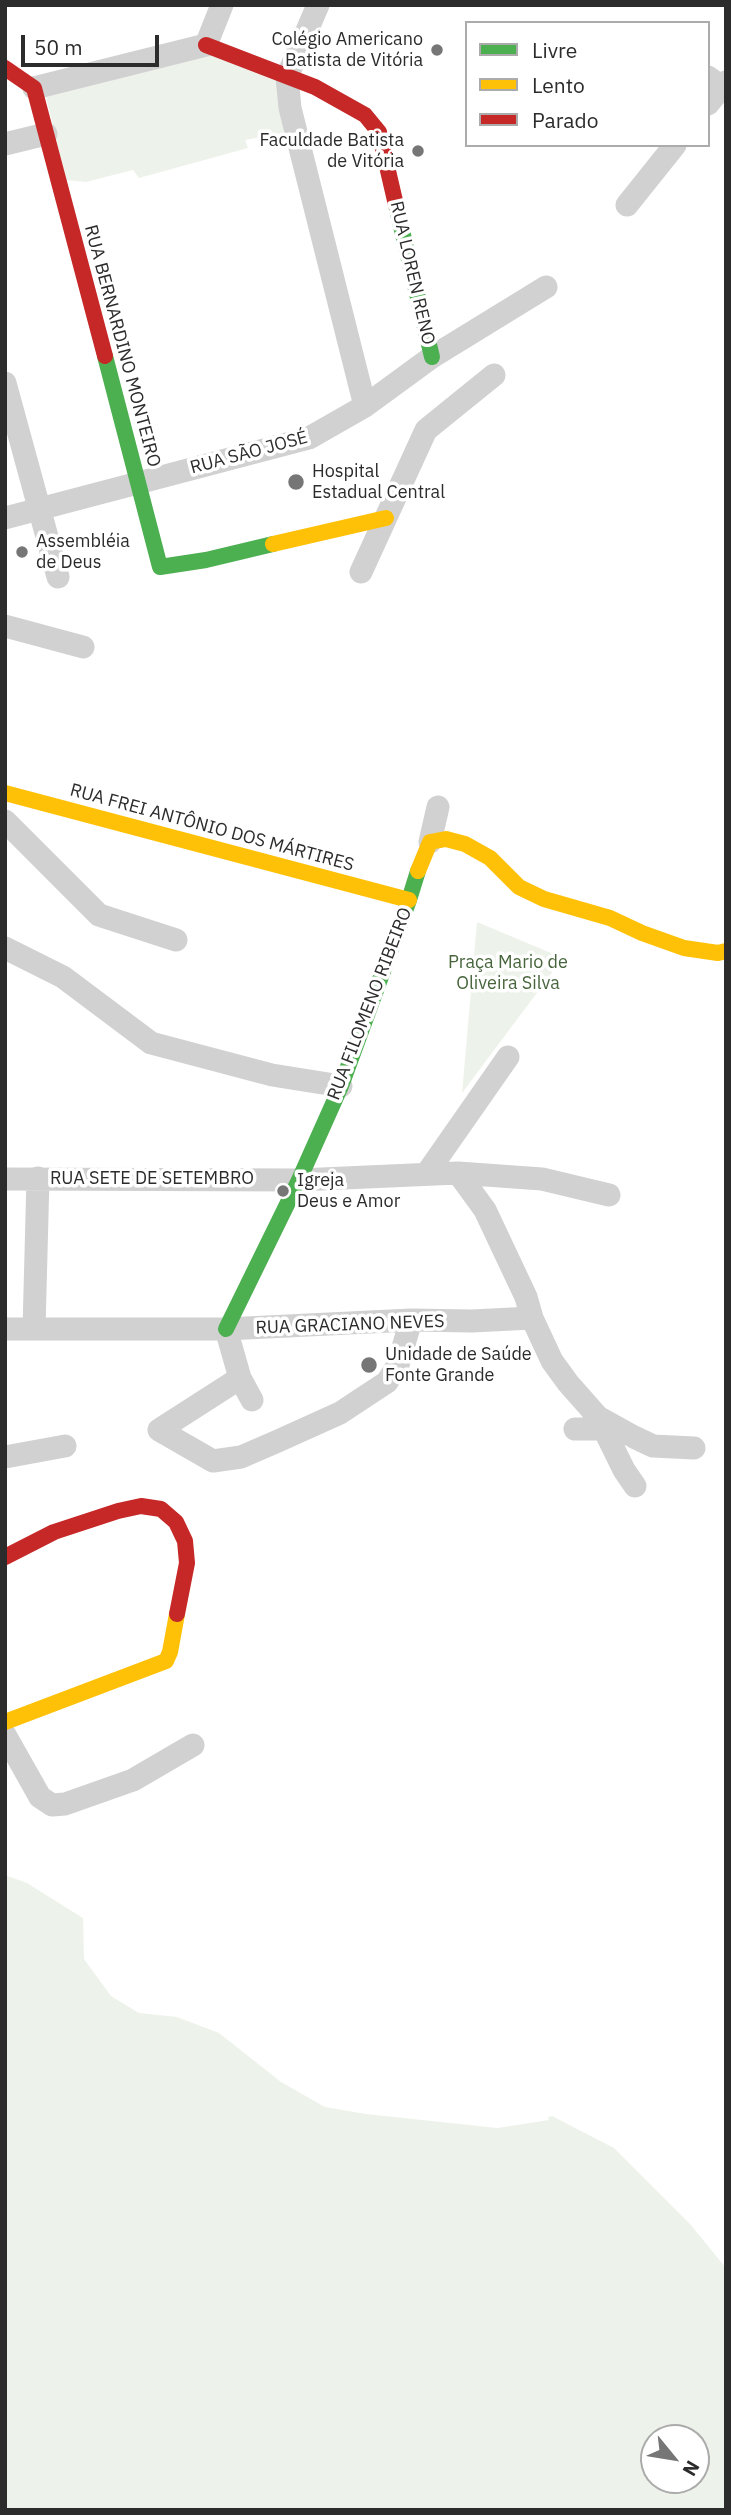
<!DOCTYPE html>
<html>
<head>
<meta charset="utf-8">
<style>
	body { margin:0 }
	#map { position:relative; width:731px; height:2515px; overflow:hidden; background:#fff; font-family:"IBM Plex Sans",sans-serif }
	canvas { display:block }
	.frame { position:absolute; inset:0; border:7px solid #2c2c2c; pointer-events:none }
	.legend { position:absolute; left:465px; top:21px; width:245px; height:126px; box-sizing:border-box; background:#fff; border:2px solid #ababab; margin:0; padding:9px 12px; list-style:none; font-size:21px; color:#2c2c2c }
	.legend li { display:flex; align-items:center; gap:14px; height:35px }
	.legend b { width:35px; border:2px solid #ababab }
	.north { position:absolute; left:640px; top:2424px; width:70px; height:70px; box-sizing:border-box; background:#fff; border:2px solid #ababab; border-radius:50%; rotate:120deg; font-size:19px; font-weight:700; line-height:28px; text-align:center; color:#2c2c2c }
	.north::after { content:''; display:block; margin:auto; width:24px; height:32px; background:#767676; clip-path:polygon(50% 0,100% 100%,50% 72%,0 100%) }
	.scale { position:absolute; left:21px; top:35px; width:138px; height:32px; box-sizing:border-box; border:4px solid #2c2c2c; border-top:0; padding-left:9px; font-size:21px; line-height:24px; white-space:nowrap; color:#2c2c2c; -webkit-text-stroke:5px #fff; paint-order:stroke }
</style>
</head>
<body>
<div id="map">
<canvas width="731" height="2515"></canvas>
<div class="frame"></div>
<ul class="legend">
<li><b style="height:9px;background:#4caf50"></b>Livre</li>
<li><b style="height:9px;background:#ffc107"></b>Lento</li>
<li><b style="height:9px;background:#c62828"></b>Parado</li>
</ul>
<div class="north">N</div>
<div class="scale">50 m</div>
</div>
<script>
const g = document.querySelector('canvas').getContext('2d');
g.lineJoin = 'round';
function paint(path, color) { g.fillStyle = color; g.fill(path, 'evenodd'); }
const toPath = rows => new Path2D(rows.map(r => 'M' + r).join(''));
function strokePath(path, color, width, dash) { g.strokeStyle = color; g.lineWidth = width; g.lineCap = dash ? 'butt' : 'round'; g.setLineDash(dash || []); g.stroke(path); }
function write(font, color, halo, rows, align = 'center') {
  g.font = font + ' "IBM Plex Sans",sans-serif'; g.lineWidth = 7; g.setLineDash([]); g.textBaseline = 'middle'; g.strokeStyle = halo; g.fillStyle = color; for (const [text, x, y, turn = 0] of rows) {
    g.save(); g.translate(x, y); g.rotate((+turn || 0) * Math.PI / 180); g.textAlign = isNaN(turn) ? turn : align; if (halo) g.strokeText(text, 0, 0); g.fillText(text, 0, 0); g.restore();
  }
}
paint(toPath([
	[207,52,283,80,288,132,245,140,248,148,139,178,133,170,86,182,66,180,45,93],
	[477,922,563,958,462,1093],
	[5,1875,27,1883,83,1918,84,1959,111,1996,139,2013,177,2017,219,2033,281,2082,325,2107,366,2114,497,2128,549,2120,548,2117,552,2116,614,2148,690,2224,726,2268,726,2510,5,2510],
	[696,2438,696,2480,654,2480,654,2438]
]), '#edf3ea');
strokePath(toPath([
	[318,5,287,77,290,108,365,406],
	[708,77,722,87,726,82],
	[34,88,206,45,222,5],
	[708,104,722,87],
	[5,144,46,134],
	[627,205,675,145],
	[5,383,58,577],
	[5,518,309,438,365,406,432,357,546,287],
	[361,572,426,430,494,375],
	[5,626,83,647],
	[5,821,99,915,176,940],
	[430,842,438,807],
	[5,948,63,977,151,1043,272,1075,341,1086],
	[427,1173,508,1057],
	[458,1173,485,1210,526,1297,532,1318,552,1361,568,1383,598,1417,634,1437,653,1446,694,1448],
	[5,1179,299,1180,458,1173,542,1179,609,1195],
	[5,1329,226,1329,411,1320,472,1321,532,1318],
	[34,1329,38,1178],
	[226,1329,240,1378,252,1400],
	[240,1378,159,1430,213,1461,241,1457,278,1441,340,1413,387,1382,398,1365,411,1320],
	[598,1417,624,1470,635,1486],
	[575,1429,603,1429],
	[5,1457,65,1446],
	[5,1735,40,1797,52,1805,65,1804,133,1780,193,1745]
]), '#d1d1d1', 23);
strokePath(toPath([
	[396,205,432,357],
	[105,356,160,567,206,560,273,544],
	[226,1329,299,1180,341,1086,409,900,418,871]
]), '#4caf50', 16);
strokePath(toPath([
	[273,544,386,518],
	[5,793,409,900],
	[418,871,430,842,446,839,465,844,490,858,519,887,544,899,610,918,642,933,684,948,718,953,726,951],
	[5,1722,166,1661,170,1652,177,1614]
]), '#ffc107', 16);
strokePath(toPath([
	[206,45,315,87,365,115,379,132,396,205],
	[5,68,34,88,105,356],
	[5,1557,54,1532,118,1511,141,1506,161,1509,176,1522,185,1541,187,1563,177,1614]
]), '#c62828', 16);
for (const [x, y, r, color] of [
	[437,50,7,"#767676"],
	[418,151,7,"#767676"],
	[296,482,9,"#767676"],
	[22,552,7,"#767676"],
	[283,1191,7,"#767676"],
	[369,1365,9,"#767676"]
]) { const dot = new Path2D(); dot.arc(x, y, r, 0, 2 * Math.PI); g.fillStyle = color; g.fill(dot); strokePath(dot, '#fff', 2.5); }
write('18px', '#2c2c2c', '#fff', [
	["Colégio Americano",423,40,"right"],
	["Batista de Vitória",423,61,"right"],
	["Faculdade Batista",404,141,"right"],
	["de Vitória",404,162,"right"],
	["Hospital",312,472],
	["Estadual Central",312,493],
	["Assembléia",36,542],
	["de Deus",36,563],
	["Igreja",297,1181],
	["Deus e Amor",297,1202],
	["Unidade de Saúde",385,1355],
	["Fonte Grande",385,1376]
], 'left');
write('18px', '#2c2c2c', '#fff', [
	["RUA LOREN RENO",412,273,77],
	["RUA BERNARDINO MONTEIRO",122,346,75],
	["RUA SÃO JOSÉ",249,453,-15],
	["RUA FREI ANTÔNIO DOS MÁRTIRES",212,828,15],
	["RUA FILOMENO RIBEIRO",370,1004,-69],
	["RUA SETE DE SETEMBRO",152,1179],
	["RUA GRACIANO NEVES",350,1325,-2]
]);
write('18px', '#47653c', '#fff', [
	["Praça Mario de",508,963],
	["Oliveira Silva",508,984]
]);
</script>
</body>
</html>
